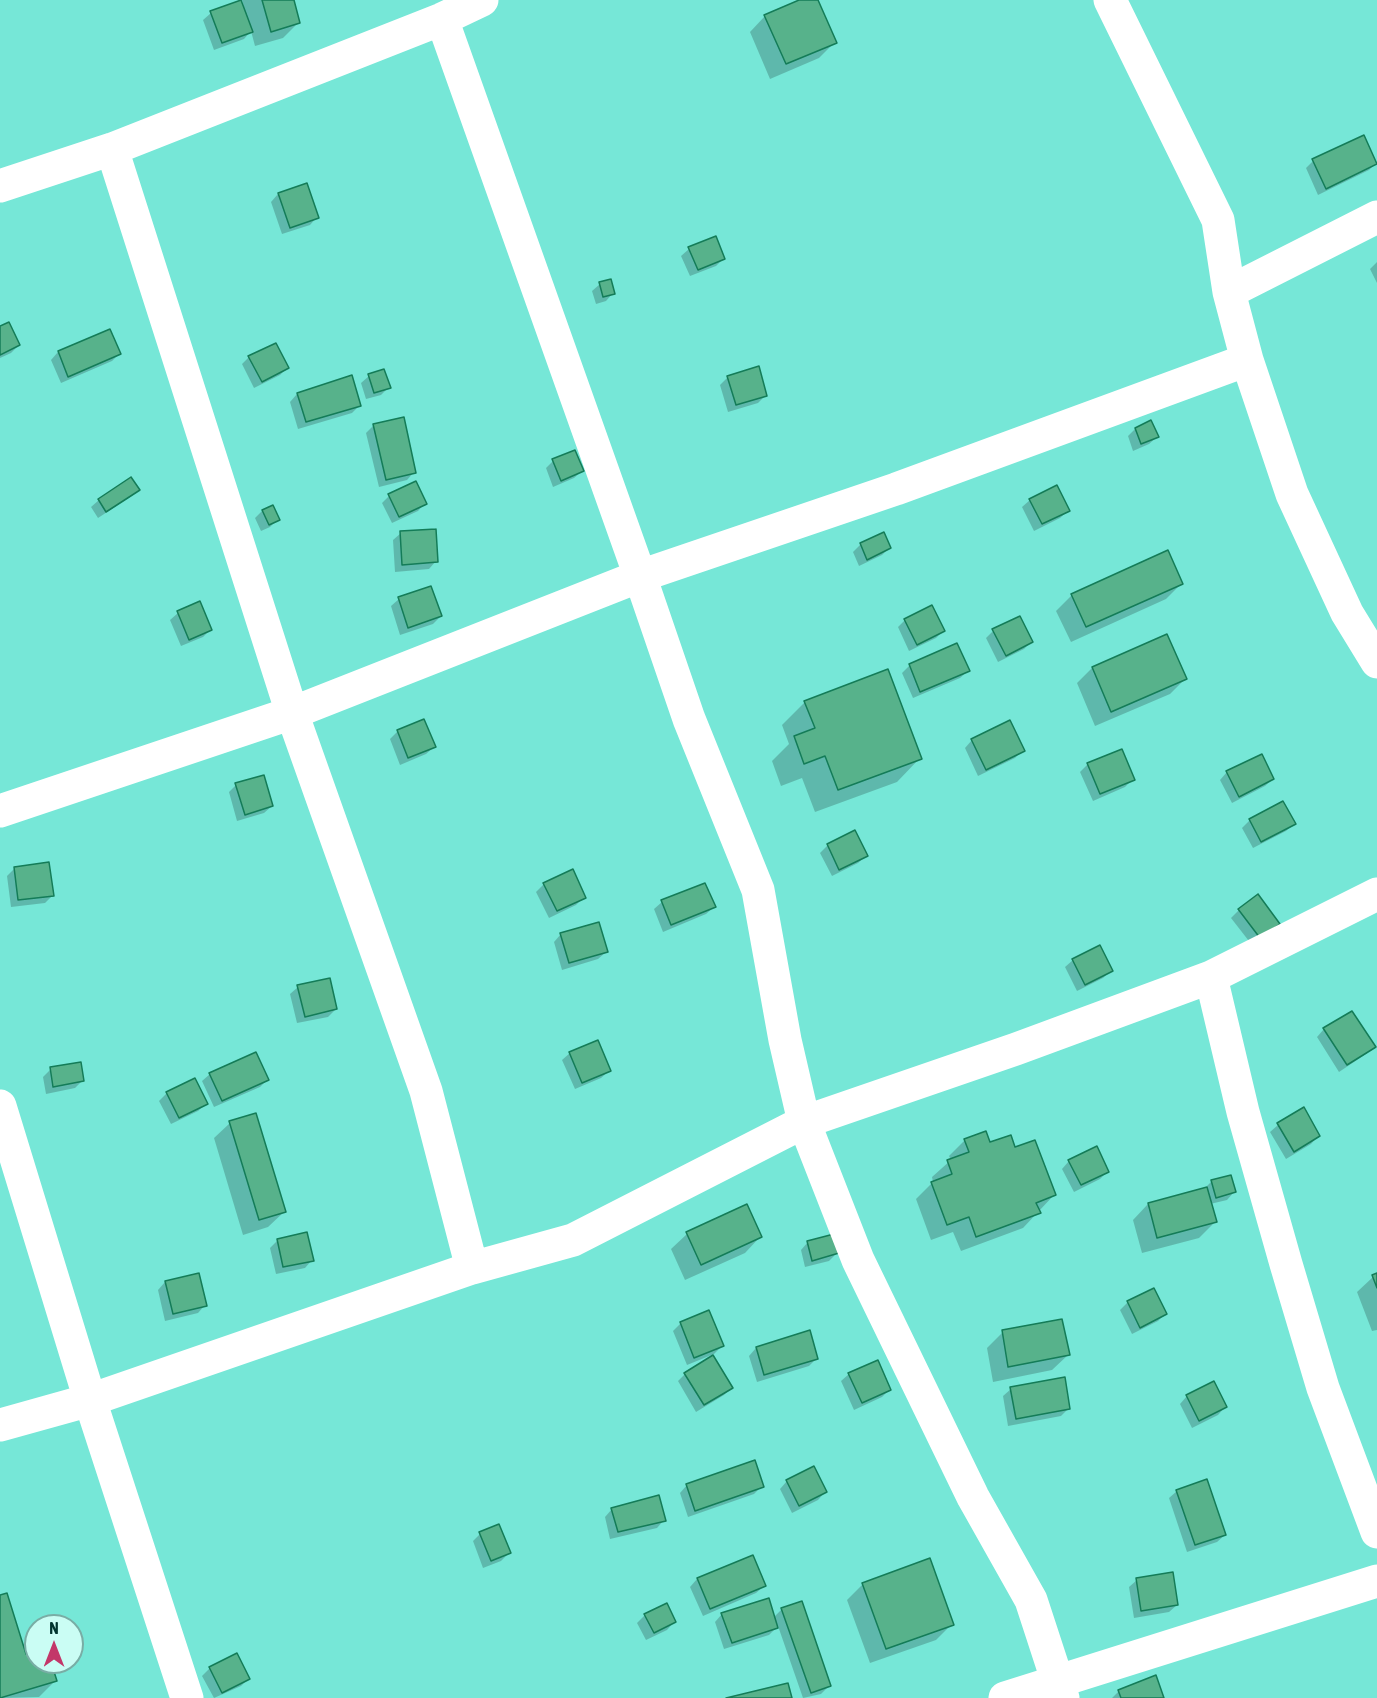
<!DOCTYPE html>
<html>
<head>
<meta charset="utf-8">
<style>
	body { margin:0 }
	#map { position:relative; width:1377px; height:1698px; overflow:hidden; background:#76e7d7; font-family:"Asap Condensed",sans-serif }
	canvas { display:block }
	.north { position:absolute; left:24px; top:1614px; width:60px; height:60px; box-sizing:border-box; background:#cafdf4; border:2px solid #79ada5; border-radius:50%; rotate:0deg; font-size:16px; font-weight:700; line-height:24px; text-align:center; color:#00352f }
	.north::after { content:''; display:block; margin:auto; width:21px; height:27px; background:#c33769; clip-path:polygon(50% 0,100% 100%,50% 72%,0 100%) }
</style>
</head>
<body>
<div id="map">
<canvas width="1377" height="1698"></canvas>
<div class="north">N</div>
</div>
<script>
const g = document.querySelector('canvas').getContext('2d');
g.lineJoin = 'round';
function paint(path, color) { g.fillStyle = color; g.fill(path, 'evenodd'); }
const toPath = rows => new Path2D(rows.map(r => 'M' + r).join(''));
function strokePath(path, color, width, dash) { g.strokeStyle = color; g.lineWidth = width; g.lineCap = dash ? 'butt' : 'round'; g.setLineDash(dash || []); g.stroke(path); }
paint(toPath([
	[242,0,292,0,299,22,283,38,255,46,251,31,244,39,214,50,203,20,211,13,244,7],
	[803,0,816,0,835,42,819,58,770,79,750,32,765,16],
	[1313,161,1376,163,1369,170,1318,195,1306,168],
	[278,194,317,217,310,225,282,234,271,202],
	[715,238,723,259,716,266,690,276,681,256,689,249],
	[1377,262,1377,283,1370,269],
	[600,284,613,293,606,301,596,304,592,291],
	[0,328,19,345,11,353,0,358],
	[109,331,119,354,112,361,61,383,51,360,58,352],
	[249,357,287,368,280,375,254,388,242,364],
	[369,376,389,387,381,395,366,399,361,383],
	[728,377,766,395,758,403,728,412,720,385],
	[297,394,360,405,352,413,298,429,290,402],
	[374,425,414,472,407,480,379,487,366,433],
	[1135,429,1157,437,1149,444,1133,451,1128,436],
	[553,461,582,471,574,478,553,487,546,468],
	[138,490,130,497,98,518,91,507,99,500],
	[389,496,425,503,418,511,392,523,382,503],
	[1030,500,1068,511,1060,518,1034,531,1022,507],
	[262,511,278,519,270,527,261,531,255,518],
	[401,533,436,561,429,569,395,572,393,540],
	[861,544,889,548,882,555,859,566,853,552],
	[1182,583,1166,599,1071,642,1056,611,1072,595],
	[399,599,441,616,433,624,400,635,391,606],
	[178,613,210,630,203,637,181,646,170,620],
	[905,620,943,631,936,638,909,651,898,627],
	[993,631,1031,642,1024,649,998,662,986,638],
	[957,645,968,671,960,678,913,698,902,673,909,666],
	[1092,668,1185,679,1170,694,1095,726,1077,683],
	[805,702,920,758,897,782,815,812,802,778,781,786,772,761,789,744,782,725],
	[398,731,434,747,426,754,400,765,390,739],
	[972,740,1023,750,1015,758,978,776,965,748],
	[1088,764,1133,779,1125,787,1093,801,1080,772],
	[1227,772,1273,779,1265,786,1232,803,1220,780],
	[236,785,272,806,264,813,237,821,229,792],
	[1250,820,1294,824,1286,831,1253,848,1242,828],
	[828,845,866,856,858,863,832,876,820,853],
	[15,868,52,896,45,903,11,907,7,876],
	[544,884,584,897,576,905,549,918,536,892],
	[662,902,714,907,706,914,663,932,654,909],
	[1239,910,1271,931,1252,945,1231,918],
	[561,934,606,952,598,959,562,970,554,942],
	[1073,960,1111,971,1103,978,1077,991,1065,967],
	[298,987,336,1009,328,1017,297,1023,290,994],
	[1324,1029,1374,1047,1366,1054,1339,1072,1317,1037],
	[570,1053,609,1071,601,1078,575,1089,562,1060],
	[51,1069,82,1081,75,1088,46,1094,43,1077],
	[210,1074,267,1080,260,1087,214,1107,202,1081],
	[167,1093,206,1104,198,1111,171,1124,159,1101],
	[1303,1110,1318,1136,1311,1144,1286,1159,1270,1132,1278,1125],
	[230,1123,284,1212,268,1227,243,1235,214,1138],
	[965,1140,1014,1149,1054,1195,1023,1228,961,1251,953,1232,931,1240,916,1199,933,1182,932,1177,951,1160,949,1156],
	[1069,1161,1107,1172,1100,1179,1074,1192,1062,1169],
	[1212,1181,1234,1192,1227,1200,1210,1204,1215,1222,1199,1238,1142,1253,1133,1220,1148,1204,1204,1189],
	[746,1206,760,1237,745,1253,685,1280,671,1249,687,1234],
	[278,1240,312,1260,305,1268,276,1274,270,1248],
	[808,1242,837,1253,829,1261,805,1267,801,1250],
	[1377,1275,1377,1330,1372,1331,1357,1292,1373,1277],
	[165,1282,205,1305,198,1313,165,1321,158,1290],
	[1154,1290,1166,1313,1158,1321,1132,1334,1120,1310,1127,1303],
	[681,1323,722,1346,714,1354,687,1365,673,1331],
	[809,1332,817,1358,809,1366,757,1382,749,1356,756,1348],
	[1003,1332,1068,1355,1052,1370,993,1382,987,1348],
	[685,1374,731,1388,724,1395,696,1412,678,1381],
	[849,1374,889,1390,882,1397,854,1410,841,1381],
	[1011,1389,1069,1408,1061,1416,1008,1426,1003,1396],
	[1187,1396,1225,1407,1218,1415,1192,1428,1180,1404],
	[787,1481,825,1492,818,1500,792,1513,780,1489],
	[687,1485,762,1486,754,1494,688,1517,680,1493],
	[1177,1491,1225,1535,1217,1542,1187,1552,1169,1498],
	[612,1509,664,1520,657,1528,610,1539,605,1517],
	[480,1534,509,1553,501,1561,483,1568,473,1541],
	[752,1557,764,1586,756,1593,703,1616,690,1587,697,1579],
	[1137,1580,1177,1605,1169,1612,1134,1618,1129,1587],
	[863,1584,952,1624,936,1640,870,1663,847,1600],
	[0,1597,25,1656,36,1652,36,1662,49,1662,55,1681,39,1697,0,1698],
	[782,1609,829,1686,821,1694,803,1698,778,1626,769,1635,724,1649,715,1622,722,1614,773,1618],
	[645,1615,674,1622,667,1630,646,1640,637,1623],
	[210,1668,248,1679,241,1686,214,1698,202,1676],
	[1119,1691,1163,1698,1112,1698]
]), '#0003');
const building = toPath([
	[241,0,253,32,222,43,210,11,241,0],
	[262,0,294,0,300,23,271,32,262,0],
	[799,0,818,0,837,43,786,64,764,15,799,0],
	[1364,135,1377,164,1326,189,1312,159,1364,135],
	[307,183,319,218,290,228,278,193,307,183],
	[716,236,725,259,698,270,688,247,716,236],
	[611,279,615,294,603,297,599,282,611,279],
	[9,322,20,345,0,355,0,326,9,322],
	[110,329,121,354,68,377,58,351,110,329],
	[276,343,289,368,262,382,248,356,276,343],
	[759,366,767,396,736,405,727,376,759,366],
	[384,369,391,388,374,393,368,374,384,369],
	[352,375,361,406,306,422,297,393,352,375],
	[404,417,416,473,386,480,373,424,404,417],
	[1151,420,1159,437,1141,444,1135,428,1151,420],
	[575,450,584,471,561,481,552,459,575,450],
	[131,477,140,490,106,512,98,499,131,477],
	[416,481,427,504,399,517,388,494,416,481],
	[1057,485,1070,511,1042,524,1029,499,1057,485],
	[273,505,280,520,269,525,262,510,273,505],
	[436,529,438,562,402,565,400,531,436,529],
	[884,532,891,548,867,560,860,543,884,532],
	[1168,550,1183,584,1086,627,1071,594,1168,550],
	[431,586,442,616,408,628,398,597,431,586],
	[200,601,212,630,189,640,177,611,200,601],
	[932,605,945,631,917,645,904,619,932,605],
	[1020,616,1033,642,1006,656,992,629,1020,616],
	[1167,634,1187,679,1111,712,1092,667,1167,634],
	[957,643,970,671,920,692,909,664,957,643],
	[888,669,922,759,838,790,825,756,804,764,794,736,815,728,804,701,888,669],
	[424,719,436,747,408,758,397,730,424,719],
	[1010,720,1025,751,986,770,971,739,1010,720],
	[1122,749,1135,780,1100,794,1087,763,1122,749],
	[1262,754,1274,779,1239,797,1226,771,1262,754],
	[264,775,273,806,245,815,235,783,264,775],
	[1283,801,1296,824,1261,842,1249,819,1283,801],
	[855,830,868,856,839,870,827,844,855,830],
	[49,862,54,896,18,900,14,867,49,862],
	[573,869,586,898,557,911,543,883,573,869],
	[705,883,716,907,671,925,661,900,705,883],
	[1258,894,1280,924,1260,938,1238,909,1258,894],
	[599,922,608,952,569,963,560,933,599,922],
	[1100,945,1113,971,1085,985,1072,959,1100,945],
	[330,978,337,1009,305,1017,297,985,330,978],
	[1352,1011,1376,1047,1347,1065,1323,1028,1352,1011],
	[598,1040,611,1071,582,1083,569,1052,598,1040],
	[256,1052,269,1080,222,1101,209,1073,256,1052],
	[81,1062,84,1081,53,1087,50,1067,81,1062],
	[195,1078,208,1104,179,1118,166,1092,195,1078],
	[1304,1107,1320,1136,1294,1152,1277,1123,1304,1107],
	[256,1113,286,1212,259,1220,229,1121,256,1113],
	[986,1131,990,1142,1011,1135,1015,1147,1035,1140,1056,1195,1036,1203,1041,1213,976,1237,969,1217,947,1225,931,1182,952,1174,947,1160,969,1152,964,1139,986,1131],
	[1097,1146,1109,1172,1081,1185,1068,1160,1097,1146],
	[1231,1175,1236,1192,1216,1198,1211,1180,1231,1175],
	[1207,1187,1217,1222,1157,1238,1148,1203,1207,1187],
	[747,1204,762,1237,701,1265,686,1232,747,1204],
	[307,1232,314,1261,283,1267,277,1239,307,1232],
	[834,1234,839,1253,812,1261,807,1241,834,1234],
	[199,1273,207,1306,173,1314,165,1281,199,1273],
	[1377,1273,1377,1288,1372,1275,1377,1273],
	[1154,1288,1167,1314,1140,1328,1127,1301,1154,1288],
	[709,1310,724,1346,694,1358,680,1322,709,1310],
	[1062,1319,1070,1355,1008,1367,1002,1330,1062,1319],
	[810,1330,818,1359,764,1375,756,1347,810,1330],
	[713,1355,733,1388,704,1405,684,1373,713,1355],
	[878,1360,891,1390,862,1403,848,1373,878,1360],
	[1065,1377,1070,1409,1016,1419,1010,1387,1065,1377],
	[1214,1381,1227,1407,1199,1421,1186,1395,1214,1381],
	[755,1460,764,1487,695,1511,686,1484,755,1460],
	[814,1466,827,1492,799,1506,786,1480,814,1466],
	[1207,1479,1226,1535,1195,1545,1176,1490,1207,1479],
	[659,1495,666,1521,618,1532,611,1508,659,1495],
	[499,1524,511,1553,491,1561,479,1532,499,1524],
	[753,1555,766,1586,710,1609,697,1578,753,1555],
	[930,1558,954,1625,886,1649,862,1583,930,1558],
	[1173,1572,1178,1605,1141,1611,1136,1578,1173,1572],
	[7,1593,26,1654,36,1650,36,1662,51,1662,57,1681,0,1698,0,1595,7,1593],
	[769,1598,778,1628,732,1643,721,1613,769,1598],
	[802,1601,831,1686,811,1693,781,1608,802,1601],
	[667,1603,676,1622,654,1633,644,1614,667,1603],
	[237,1653,250,1679,222,1693,209,1667,237,1653],
	[1156,1675,1164,1698,1121,1698,1118,1690,1156,1675],
	[788,1683,792,1698,726,1698,788,1683]
]);
paint(building, '#57b28b');
strokePath(building, '#147c58', 1.5);
strokePath(toPath([
	[1110,0,1218,220,1229,292,1247,360,1292,494,1347,613,1377,662],
	[442,19,640,576,689,719,758,890,785,1040,804,1122,858,1260,973,1497,1031,1600,1063,1698],
	[112,149,292,713,426,1091,472,1268],
	[0,186,112,149,442,19,482,0],
	[1229,292,1377,217],
	[0,811,292,713,640,576,896,489,1247,360],
	[1211,977,1243,1112,1286,1264,1323,1388,1377,1532],
	[0,1106,90,1400,187,1698],
	[0,1425,90,1400,472,1268,573,1240,804,1122,1016,1049,1211,977,1377,894],
	[1005,1698,1377,1581]
]), '#fff', 33);
</script>
</body>
</html>
